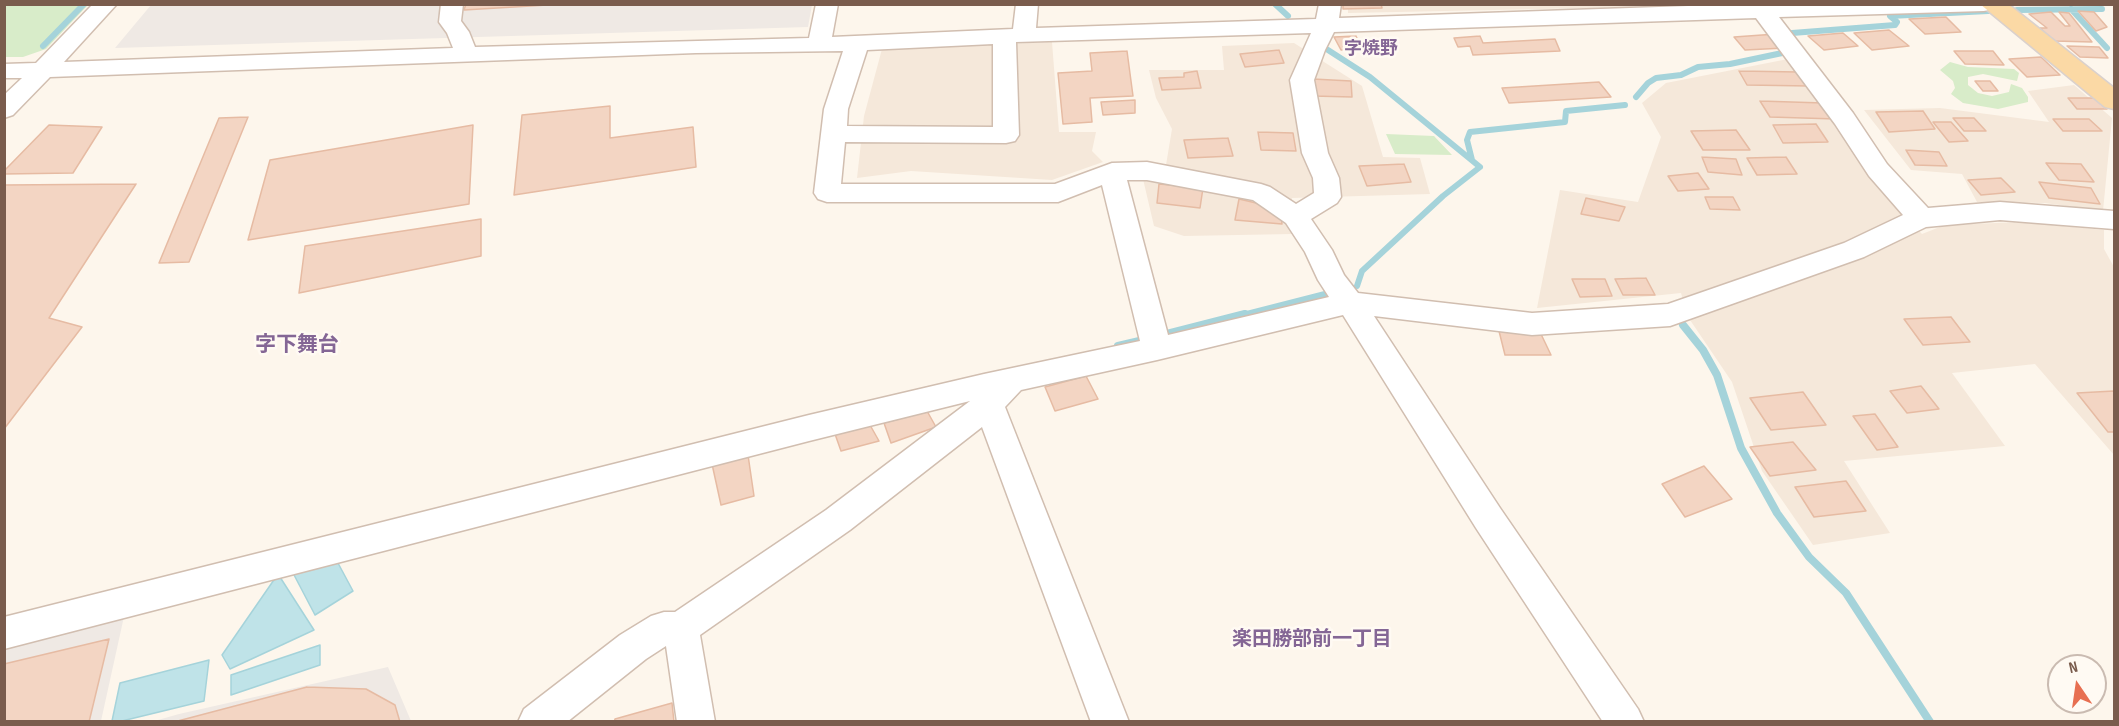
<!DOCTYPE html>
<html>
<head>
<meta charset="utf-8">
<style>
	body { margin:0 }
	#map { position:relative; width:2119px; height:726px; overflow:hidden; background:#fdf6ec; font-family:"Sofia Sans Condensed",sans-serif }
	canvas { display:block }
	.frame { position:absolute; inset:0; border:6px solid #7a5c4d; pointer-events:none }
	.north { position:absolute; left:2047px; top:654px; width:60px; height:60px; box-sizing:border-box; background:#fffaf3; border:2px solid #cabbb1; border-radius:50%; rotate:347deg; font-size:16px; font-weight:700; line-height:24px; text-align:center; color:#7a5c4d }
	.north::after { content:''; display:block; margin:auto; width:21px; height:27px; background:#e76f51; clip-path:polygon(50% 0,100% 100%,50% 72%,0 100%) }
</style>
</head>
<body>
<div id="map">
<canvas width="2119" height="726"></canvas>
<div class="frame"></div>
<div class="north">N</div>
</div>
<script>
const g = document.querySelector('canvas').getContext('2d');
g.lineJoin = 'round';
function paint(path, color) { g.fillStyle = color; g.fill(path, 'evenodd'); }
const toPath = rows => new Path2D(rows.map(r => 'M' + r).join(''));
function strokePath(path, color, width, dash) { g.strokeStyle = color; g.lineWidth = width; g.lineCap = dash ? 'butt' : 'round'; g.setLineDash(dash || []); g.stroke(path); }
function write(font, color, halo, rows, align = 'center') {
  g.font = font + ' "Sofia Sans Condensed","Noto Sans JP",sans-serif'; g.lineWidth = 5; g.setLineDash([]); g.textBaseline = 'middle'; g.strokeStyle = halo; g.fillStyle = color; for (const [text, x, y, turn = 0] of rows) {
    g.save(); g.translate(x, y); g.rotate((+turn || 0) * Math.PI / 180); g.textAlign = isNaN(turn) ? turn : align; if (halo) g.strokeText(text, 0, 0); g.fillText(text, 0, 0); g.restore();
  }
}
paint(toPath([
	[1348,4,1735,4,1736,5,1348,13],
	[1052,42,1059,132,1096,132,1092,151,1103,162,1052,180,911,171,857,178,864,116,882,49],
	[1294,43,1362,86,1383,157,1420,158,1430,194,1292,198,1292,234,1184,236,1154,226,1143,179,1166,165,1172,129,1156,98,1149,70,1224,70,1222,46],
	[1788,59,1886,197,1922,234,1945,225,2022,222,2104,230,2104,249,2114,267,2114,455,2035,364,1952,373,2005,446,1844,461,1890,533,1813,545,1762,471,1732,382,1688,317,1681,293,1537,308,1560,190,1638,202,1661,137,1642,103,1666,83],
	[2074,85,2112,118,2103,211,2045,203,1977,202,1962,174,1911,170,1864,110,1940,108,2049,122,2028,91]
]), '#f5e8da');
paint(toPath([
	[151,5,812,5,808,27,115,48],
	[125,612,101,721,5,722,5,643],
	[388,667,411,721,151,722,179,714]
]), '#efe9e4');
paint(toPath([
	[5,4,88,4,88,5,46,49,23,57,5,57],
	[1950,62,1968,67,2014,69,2019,73,2017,81,1983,74,1968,77,1968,85,1978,93,1992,96,2009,92,2011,84,2022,88,2028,97,2028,102,1998,109,1963,103,1951,94,1955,88,1953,81,1940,70],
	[1386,134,1434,136,1452,155,1395,154]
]), '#d8ecc9');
const water = toPath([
	[331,550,353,591,315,615,293,573,331,550],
	[278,574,314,630,230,669,222,655,278,574],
	[320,645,320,665,231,695,231,675,320,645],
	[209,660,204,701,122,721,112,721,120,683,209,660]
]);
paint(water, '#bfe3e8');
strokePath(water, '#a5d3da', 1.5);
strokePath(toPath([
	[1275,4,1288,16],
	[2071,9,2107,48],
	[2017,10,2102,9],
	[1789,38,1787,35,1792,33,1895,25,1897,22,1890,16,1988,11],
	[43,46,84,4],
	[1328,50,1370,77,1480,167,1443,196,1362,271,1357,286],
	[1636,97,1648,83,1656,78,1681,75,1698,67,1730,64,1787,52],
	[1472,160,1467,140,1470,132,1565,122,1566,111,1625,105],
	[1239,316,1325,294]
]), '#a5d3da', 6);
strokePath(toPath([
	[1683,325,1703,350,1717,375,1741,448,1777,513,1809,557,1846,593,1930,722],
	[1159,336,1245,314],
	[1118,346,1148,339]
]), '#a5d3da', 8);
const building = toPath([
	[466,4,564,4,464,10,466,4],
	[1343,4,1381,4,1382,8,1343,9,1343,4],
	[2078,11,2094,12,2107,27,2096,31,2078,11],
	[2051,12,2065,26,2070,26,2059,12,2069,13,2092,42,2054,41,2040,28,2047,28,2029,14,2051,12],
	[1946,17,1961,32,1925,34,1909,19,1946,17],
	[1889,30,1909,46,1872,50,1854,33,1889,30],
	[1843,33,1858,46,1824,50,1808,36,1843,33],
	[1776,34,1785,48,1745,50,1734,37,1776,34],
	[1356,36,1362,49,1341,50,1334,37,1356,36],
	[1480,36,1483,43,1555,39,1560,51,1473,55,1470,46,1458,47,1454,38,1480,36],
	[2067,46,2099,47,2108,58,2080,57,2067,46],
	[1279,50,1284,63,1245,67,1240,54,1279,50],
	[1127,51,1133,96,1090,98,1092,122,1063,124,1058,73,1092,71,1090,53,1127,51],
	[1954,51,1993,51,2004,65,1965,64,1954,51],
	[2041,57,2060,75,2027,77,2009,59,2041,57],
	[1197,71,1201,88,1162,90,1159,78,1184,77,1184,73,1197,71],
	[1739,71,1798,72,1809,86,1747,85,1739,71],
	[1313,79,1351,81,1352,97,1313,96,1313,79],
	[1975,81,1990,81,1998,91,1983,91,1975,81],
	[1599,82,1611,97,1509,103,1502,88,1599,82],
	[2068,98,2096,98,2107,109,2077,109,2068,98],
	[1135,100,1135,113,1103,115,1101,102,1135,100],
	[1760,101,1823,103,1836,119,1770,117,1760,101],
	[610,106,610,138,693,127,696,167,514,195,522,115,610,106],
	[1923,111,1935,129,1889,132,1876,112,1923,111],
	[248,117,189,262,159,263,219,118,248,117],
	[1953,118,1974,118,1986,131,1964,131,1953,118],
	[2053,119,2089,119,2102,131,2063,131,2053,119],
	[1933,122,1951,122,1968,141,1949,142,1933,122],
	[1816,124,1828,142,1783,143,1773,125,1816,124],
	[49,125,102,127,73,173,4,174,4,171,49,125],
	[473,125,469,204,248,240,270,160,473,125],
	[1736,130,1750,150,1703,150,1691,131,1736,130],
	[1258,132,1293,133,1296,151,1261,150,1258,132],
	[1228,138,1233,156,1188,158,1184,140,1228,138],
	[1906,150,1939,152,1947,166,1915,165,1906,150],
	[1702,157,1736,159,1742,175,1708,172,1702,157],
	[1786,157,1797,174,1757,175,1747,158,1786,157],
	[2046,163,2081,164,2094,182,2059,180,2046,163],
	[1404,164,1411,182,1367,186,1359,166,1404,164],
	[1698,173,1709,189,1678,191,1668,176,1698,173],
	[2001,178,2015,192,1981,195,1968,180,2001,178],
	[2039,182,2091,188,2100,204,2049,198,2039,182],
	[136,184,49,318,82,327,4,429,4,185,136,184],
	[1159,184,1203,188,1200,208,1157,203,1159,184],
	[1705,197,1733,197,1740,210,1710,209,1705,197],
	[1586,198,1625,207,1619,221,1581,214,1586,198],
	[1239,199,1256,203,1281,215,1282,224,1235,220,1239,199],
	[481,219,481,256,299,293,305,246,481,219],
	[1646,278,1655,295,1623,295,1615,279,1646,278],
	[1572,279,1605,279,1612,296,1580,297,1572,279],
	[1951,317,1970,342,1923,345,1904,319,1951,317],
	[1499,331,1540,332,1551,355,1505,355,1499,331],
	[1086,376,1098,399,1055,411,1045,387,1086,376],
	[1921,386,1939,409,1907,413,1890,391,1921,386],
	[2114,391,2114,432,2108,432,2077,393,2114,391],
	[1803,392,1826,425,1771,430,1750,398,1803,392],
	[927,411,936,427,891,443,884,423,927,411],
	[1875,414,1898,447,1877,450,1853,416,1875,414],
	[870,425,879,441,841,451,835,434,870,425],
	[1793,442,1816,470,1770,476,1750,447,1793,442],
	[748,455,754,496,721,505,712,464,748,455],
	[1704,466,1732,499,1685,517,1662,484,1704,466],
	[1846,481,1866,511,1814,517,1795,487,1846,481],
	[109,639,89,722,4,722,4,664,109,639],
	[307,687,366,689,395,705,400,722,174,722,307,687],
	[672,703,674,722,614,722,615,719,672,703]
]);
paint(building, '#f3d5c3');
strokePath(building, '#e6bba3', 1.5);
const minor = toPath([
	[93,4,117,4,64,62,453,48,447,33,439,22,441,4,463,4,461,21,469,32,475,47,809,38,816,4,838,4,832,37,1013,29,1016,4,1038,4,1036,28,1316,19,1319,4,1341,4,1339,18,1746,4,1995,4,1992,9,1984,11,1779,17,1853,113,1887,164,1928,208,2000,202,2114,211,2114,229,2000,220,1926,227,1864,257,1670,326,1532,335,1374,316,1500,508,1638,709,1644,722,1603,722,1476,528,1343,315,1157,360,1021,390,1005,407,1129,722,1091,722,982,427,850,530,700,635,715,722,677,722,666,646,646,659,567,722,518,722,524,709,620,635,651,616,664,612,675,612,826,510,970,401,809,441,4,649,4,617,809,415,984,374,1140,341,1102,185,1058,202,827,202,818,199,814,193,824,109,843,51,696,53,50,77,13,115,4,118,4,95,22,78,4,78,4,64,36,63,93,4],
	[1756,18,1835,124,1869,176,1903,215,1844,243,1668,304,1532,313,1358,293,1344,275,1332,250,1311,219,1337,203,1341,197,1339,178,1328,153,1314,80,1325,50,1334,32,1756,18],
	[1311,33,1290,80,1302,153,1313,178,1314,193,1296,204,1270,187,1261,184,1147,162,1112,163,1055,184,841,184,845,142,1006,143,1015,141,1019,135,1016,42,1311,33],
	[993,44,993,127,847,126,848,109,867,50,993,44],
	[1127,180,1147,180,1253,200,1286,223,1305,252,1318,280,1329,297,1168,335,1127,180]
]);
const major = toPath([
	[1980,4,2008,4,2114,88,2114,109,2105,107,1980,4]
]);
strokePath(minor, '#d1beb0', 3);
strokePath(major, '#dad1cd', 3);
paint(minor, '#fff');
paint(major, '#fbd9a5');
write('bold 18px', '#846695', '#fffaf3', [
	["字焼野",1371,49]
]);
write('bold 20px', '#846695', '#fffaf3', [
	["楽田勝部前一丁目",1312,640]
]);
write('bold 21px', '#846695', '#fffaf3', [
	["字下舞台",297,346]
]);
</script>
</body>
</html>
